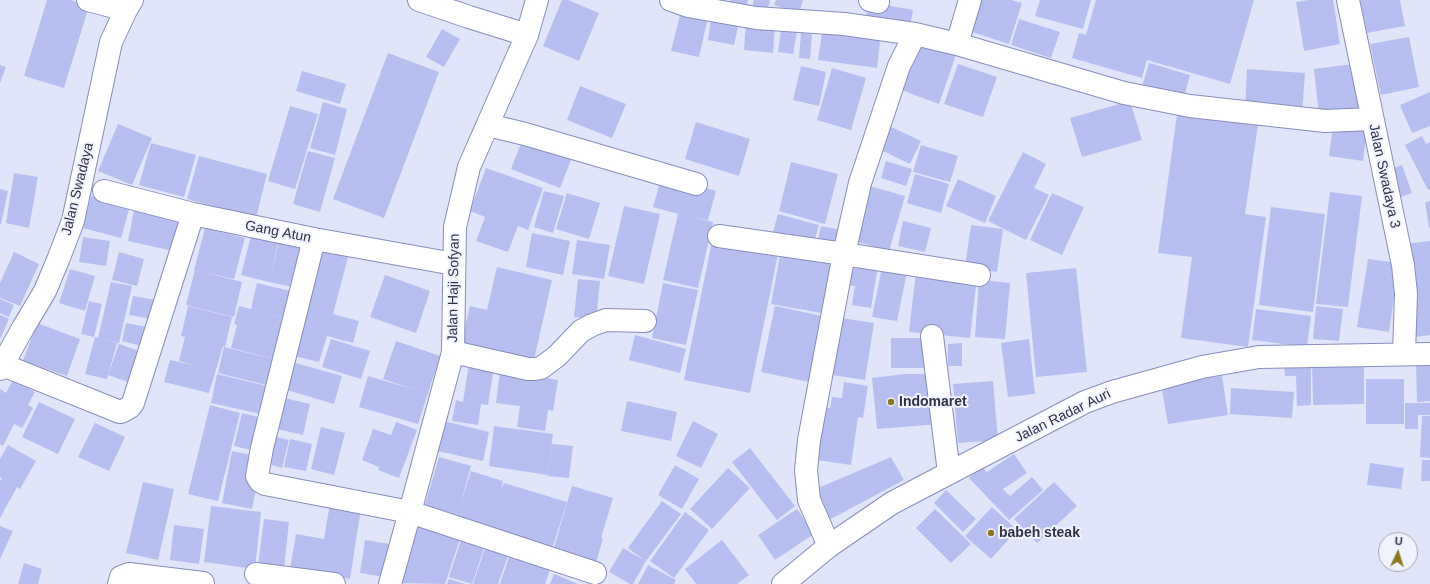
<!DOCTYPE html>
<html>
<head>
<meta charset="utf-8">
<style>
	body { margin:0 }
	#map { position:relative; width:1430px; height:584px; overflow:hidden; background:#e1e5f9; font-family:Arial,sans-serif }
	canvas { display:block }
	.north { position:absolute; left:1378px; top:532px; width:40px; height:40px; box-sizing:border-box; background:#f0f2fd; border:1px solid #a3a6b4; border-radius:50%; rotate:4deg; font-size:11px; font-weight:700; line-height:16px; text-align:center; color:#303346 }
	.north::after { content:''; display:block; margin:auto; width:14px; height:18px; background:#8a781c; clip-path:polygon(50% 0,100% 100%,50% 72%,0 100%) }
</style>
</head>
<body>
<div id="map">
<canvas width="1430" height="584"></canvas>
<div class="north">U</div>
</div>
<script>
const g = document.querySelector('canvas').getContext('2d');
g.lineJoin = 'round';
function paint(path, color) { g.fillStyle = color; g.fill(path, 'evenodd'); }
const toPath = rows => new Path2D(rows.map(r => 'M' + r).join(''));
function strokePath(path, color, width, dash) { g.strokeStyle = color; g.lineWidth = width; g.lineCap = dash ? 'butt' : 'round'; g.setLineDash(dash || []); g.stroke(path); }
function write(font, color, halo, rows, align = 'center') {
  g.font = font + ' Arial,sans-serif'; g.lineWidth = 4; g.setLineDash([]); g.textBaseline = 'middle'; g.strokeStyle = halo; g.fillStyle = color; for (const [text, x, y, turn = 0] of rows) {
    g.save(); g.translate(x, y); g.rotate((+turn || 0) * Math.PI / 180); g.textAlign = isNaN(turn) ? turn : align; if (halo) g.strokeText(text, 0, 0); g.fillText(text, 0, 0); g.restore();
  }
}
paint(toPath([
	[47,0,70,0,89,6,64,88,24,76],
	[562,0,568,0,599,13,579,61,543,46],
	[731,0,748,0,746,8,730,4],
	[754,0,770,0,767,11,752,7],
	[776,0,803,0,799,13,774,5],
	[978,0,1011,0,1022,3,1009,44,969,31],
	[1040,0,1091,0,1083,29,1035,16],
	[1096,0,1254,0,1230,84,1147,60,1142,78,1072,58,1079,33,1086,35],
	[1309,0,1333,0,1340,44,1304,51,1296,2],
	[1360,0,1400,0,1405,26,1367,33],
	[869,2,913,10,909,31,865,23],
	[682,7,709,13,699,57,671,51],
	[712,13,740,18,734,45,708,40],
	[1019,19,1060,32,1051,58,1011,45],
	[746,22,775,24,773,53,744,50],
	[782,24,798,26,793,54,778,52],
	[823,26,881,33,877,68,818,60],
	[442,29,460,39,444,67,426,57],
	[801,33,812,34,810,59,799,58],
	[1409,37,1419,87,1381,95,1370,44],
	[920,39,957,52,939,104,901,90],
	[388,53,439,72,384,218,333,199],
	[1149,63,1190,75,1183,102,1141,90],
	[958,64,997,77,983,117,944,104],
	[1353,64,1359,111,1319,116,1314,69],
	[0,65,6,67,0,83],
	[801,66,826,72,819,106,793,100],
	[832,68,866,78,851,130,817,120],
	[1247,69,1305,73,1302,114,1245,110],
	[302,71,346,84,340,104,296,91],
	[580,86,626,104,612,138,567,120],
	[1430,92,1430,126,1412,133,1400,105],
	[1130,101,1142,140,1082,157,1070,118],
	[323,102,347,109,335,155,310,148],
	[290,106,318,114,295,189,268,181],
	[1178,107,1259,118,1245,214,1266,217,1248,347,1181,338,1192,257,1158,253],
	[696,122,750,139,739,176,685,159],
	[118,124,152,138,132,185,98,171],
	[887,125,921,141,910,164,877,148],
	[1333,126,1367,130,1363,161,1329,156],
	[524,136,573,155,560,188,511,169],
	[1422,136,1426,144,1430,142,1430,189,1428,190,1405,145],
	[151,143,196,155,184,197,139,185],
	[921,145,958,156,950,182,913,172],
	[308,151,335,158,320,212,293,204],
	[1023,152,1046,164,1034,188,1049,195,1026,240,988,221],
	[199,156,267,174,256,218,187,199],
	[886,161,912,169,906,186,881,178],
	[791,162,838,174,825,224,779,211],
	[1402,165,1412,193,1398,198,1388,170],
	[486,168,543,188,528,230,518,226,508,252,476,241,485,217,470,211],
	[14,173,38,177,29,228,6,223],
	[915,174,949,184,941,213,907,203],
	[662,176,716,191,708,220,692,217,713,222,698,288,663,280,678,214,653,207],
	[958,179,996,196,985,223,946,206],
	[866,185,905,196,889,251,851,240],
	[0,189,8,191,1,224,0,224],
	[544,191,564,196,553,233,534,227],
	[1330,192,1362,196,1348,307,1316,304],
	[567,193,600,203,589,239,556,229],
	[1052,193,1084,207,1062,255,1030,240],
	[91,196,130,206,121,238,83,228],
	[1430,201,1430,227,1429,228,1425,202],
	[624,206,660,214,644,284,608,276],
	[1271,207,1325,214,1313,312,1259,305],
	[134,210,180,219,173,251,128,241],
	[778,214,819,225,814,243,773,232],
	[903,221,931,228,925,252,898,246],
	[971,225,1003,229,997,272,965,267],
	[821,226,842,230,840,244,818,240],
	[205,228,245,238,234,279,194,270],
	[252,232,279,239,269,282,241,275],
	[532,233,570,241,563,275,526,267],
	[83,237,110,241,106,266,79,262],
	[280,238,307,245,297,288,269,282],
	[577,240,610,245,604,279,572,274],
	[712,241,778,254,750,393,684,380],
	[1430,241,1430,335,1415,337,1404,244],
	[321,242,350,250,333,314,359,321,353,343,327,336,319,362,290,355],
	[781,250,837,261,827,314,771,304],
	[14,252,39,264,20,306,0,298,0,283],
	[119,252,144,259,137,286,112,280],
	[1368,259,1399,263,1389,332,1357,327],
	[859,263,878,266,871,308,852,305,855,286,844,285,848,267,858,269],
	[497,267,552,280,534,360,461,344,470,306,487,310],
	[882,267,907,272,897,321,872,317],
	[1076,268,1087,372,1036,377,1026,273],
	[70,269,95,276,85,311,59,303],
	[195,270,242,282,234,317,186,305],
	[916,271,977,277,970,338,909,332],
	[385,275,430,291,416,333,370,317],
	[578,279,600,281,596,319,574,317],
	[979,280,1010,283,1005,339,975,337],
	[111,282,132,286,119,343,98,338],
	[257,283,295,292,288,318,271,314,289,319,274,359,231,348,237,325,234,324,239,306,251,309],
	[663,283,698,290,686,345,652,338],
	[133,296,156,300,152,319,129,315],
	[0,299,14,305,9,317,0,313],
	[89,301,102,304,94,337,81,334],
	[188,306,232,317,225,347,223,346,209,393,164,382,170,360,197,366,179,361,185,337,181,336],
	[775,306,827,317,814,383,761,372],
	[1316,306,1343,309,1339,341,1313,339],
	[1256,309,1311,316,1307,347,1252,340],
	[0,315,9,319,0,339],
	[841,318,874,323,865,380,832,375],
	[37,323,80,339,67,376,23,361],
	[126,323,147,327,142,346,122,341],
	[635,335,686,349,680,373,629,360],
	[95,337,117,343,107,379,85,374],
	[891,338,930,338,930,368,891,368],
	[331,339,370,351,361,379,322,367],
	[1029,339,1035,394,1008,397,1001,343],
	[396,341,440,356,418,424,359,407,368,376,416,390,383,379],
	[962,343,962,366,948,366,948,344],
	[119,344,145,353,134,384,108,375],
	[224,347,281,361,275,387,218,373],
	[1430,359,1430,401,1417,402,1416,360],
	[292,362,342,376,334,404,284,389],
	[1364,362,1364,404,1313,405,1312,363],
	[469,363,494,367,488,405,481,404,478,425,452,421,456,400,463,402],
	[1311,364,1311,405,1297,406,1296,376,1285,376,1284,365],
	[500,371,558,380,553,411,548,410,545,431,517,427,520,406,496,403],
	[217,374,271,387,265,415,211,403],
	[905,374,932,374,939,424,877,429,872,378],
	[1222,376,1228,415,1168,424,1161,385],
	[1366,379,1404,379,1404,424,1366,424],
	[13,380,35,392,28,405,33,408,22,428,14,424,3,446,0,444,0,389,6,393],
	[993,381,998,440,958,443,953,384],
	[844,382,868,386,863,418,858,417,851,465,810,459,819,406,830,408,832,397,842,398],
	[1231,388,1294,392,1292,418,1230,414],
	[280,397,310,404,303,435,273,428],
	[627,401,677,412,671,441,621,431],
	[39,402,75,419,58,454,22,437],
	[1405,403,1430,403,1430,415,1418,415,1418,429,1405,429],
	[210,405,240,413,218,501,188,494],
	[242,413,267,419,259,452,234,446],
	[1422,416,1430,416,1430,458,1420,457],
	[444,421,489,432,483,461,437,451],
	[693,421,718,434,701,468,676,456],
	[396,422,417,430,399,478,378,470,379,467,362,460,373,429,391,435],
	[95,423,125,437,109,471,78,457],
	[494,426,553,434,548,475,489,466],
	[321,427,345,433,334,475,311,469],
	[269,435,289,440,282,468,261,462],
	[290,439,312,444,306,471,284,467],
	[552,444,573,446,569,478,548,476],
	[8,445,36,461,20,489,17,487,0,518,0,481,2,478,0,477,0,459],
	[750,448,795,506,777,520,732,462],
	[232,451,257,456,258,480,252,509,222,503],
	[1014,454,1027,473,1003,489,1010,496,1032,477,1043,490,1009,520,969,478,981,466,987,472],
	[439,457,471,466,460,505,471,471,503,481,501,489,504,483,567,502,552,549,522,540,529,517,522,540,457,518,458,515,425,505],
	[891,457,904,480,827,521,811,491],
	[1422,460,1430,460,1430,481,1421,481],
	[1370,463,1404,468,1401,489,1367,485],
	[675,465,699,479,682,509,658,495],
	[728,468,750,488,712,529,690,509],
	[143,482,174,489,158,560,126,553],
	[1054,482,1077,506,1037,543,1014,519],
	[572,486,613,498,601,538,603,538,596,563,553,551],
	[946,490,976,519,963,532,934,503],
	[662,501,681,514,646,561,633,584,630,584,609,572,623,548,644,560,628,548],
	[330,503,361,508,350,579,290,569,296,534,324,539],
	[211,506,261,512,255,569,204,562],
	[992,507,1017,530,991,559,965,536],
	[797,509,814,534,775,560,758,535],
	[935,509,971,544,951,563,916,528],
	[685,512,709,530,674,578,650,561],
	[264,519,289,522,284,568,258,566],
	[420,520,462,533,445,584,400,583],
	[174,525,204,529,199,564,170,560],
	[0,526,13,531,0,559],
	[463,534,486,542,472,584,449,577],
	[365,540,390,544,385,577,360,573],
	[722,540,749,575,737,584,696,584,685,569],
	[487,542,510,550,498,584,473,584],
	[511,551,552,564,545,584,500,584],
	[24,563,42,569,38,584,18,584],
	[648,565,676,580,674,584,638,584],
	[554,574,578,584,550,584],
	[449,579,465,584,447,584]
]), '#b7bff0');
const minor = toPath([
	[88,0,126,10],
	[419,0,469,17,527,35],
	[671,0,688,6,756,18,844,24,915,34,957,44,1124,93,1190,106,1325,121,1372,119],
	[870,0,878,2],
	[1348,0,1403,265,1406,294,1404,354],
	[957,44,970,0],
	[488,125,525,134,696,184],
	[104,191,193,214,314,239,454,264],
	[719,236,844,254,979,275],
	[314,239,262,448,257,476,260,481,265,484,410,512,595,573],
	[932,336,949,473],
	[453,352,528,369,535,369,541,368,557,356,581,331,592,325,606,320,645,321],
	[3,365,120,412,123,411,130,407,133,403,193,214],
	[0,369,23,328,45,291,58,260,73,221,111,42,126,10,132,0],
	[829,546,809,500,806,470,809,440,844,254,860,183,899,66,915,34],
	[256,574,334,584],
	[119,584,121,577,129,574,203,583],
	[390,584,410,512,453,352,455,227,469,167,527,35,537,0]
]);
const secondary = toPath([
	[783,584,829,546,892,503,1085,402,1112,392,1202,367,1259,357,1430,354]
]);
strokePath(minor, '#868dbc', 24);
strokePath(secondary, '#868dbc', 24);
strokePath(minor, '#fff', 22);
strokePath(secondary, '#fff', 22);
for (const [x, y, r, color] of [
	[891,402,4,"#8a781c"],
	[991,533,4,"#8a781c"]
]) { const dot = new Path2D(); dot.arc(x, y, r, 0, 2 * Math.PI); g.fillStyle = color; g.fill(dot); strokePath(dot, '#f0f2fd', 1.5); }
write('14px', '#303346', '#f0f2fd', [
	["Jalan Swadaya 3",1384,176,78],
	["Jalan Swadaya",78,189,-76],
	["Gang Atun",278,232,11],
	["Jalan Haji Sofyan",454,288,-89],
	["Jalan Radar Auri",1063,416,-26]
]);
write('bold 14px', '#303346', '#f0f2fd', [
	["Indomaret",899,402],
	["babeh steak",999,533]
], 'left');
</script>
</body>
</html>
